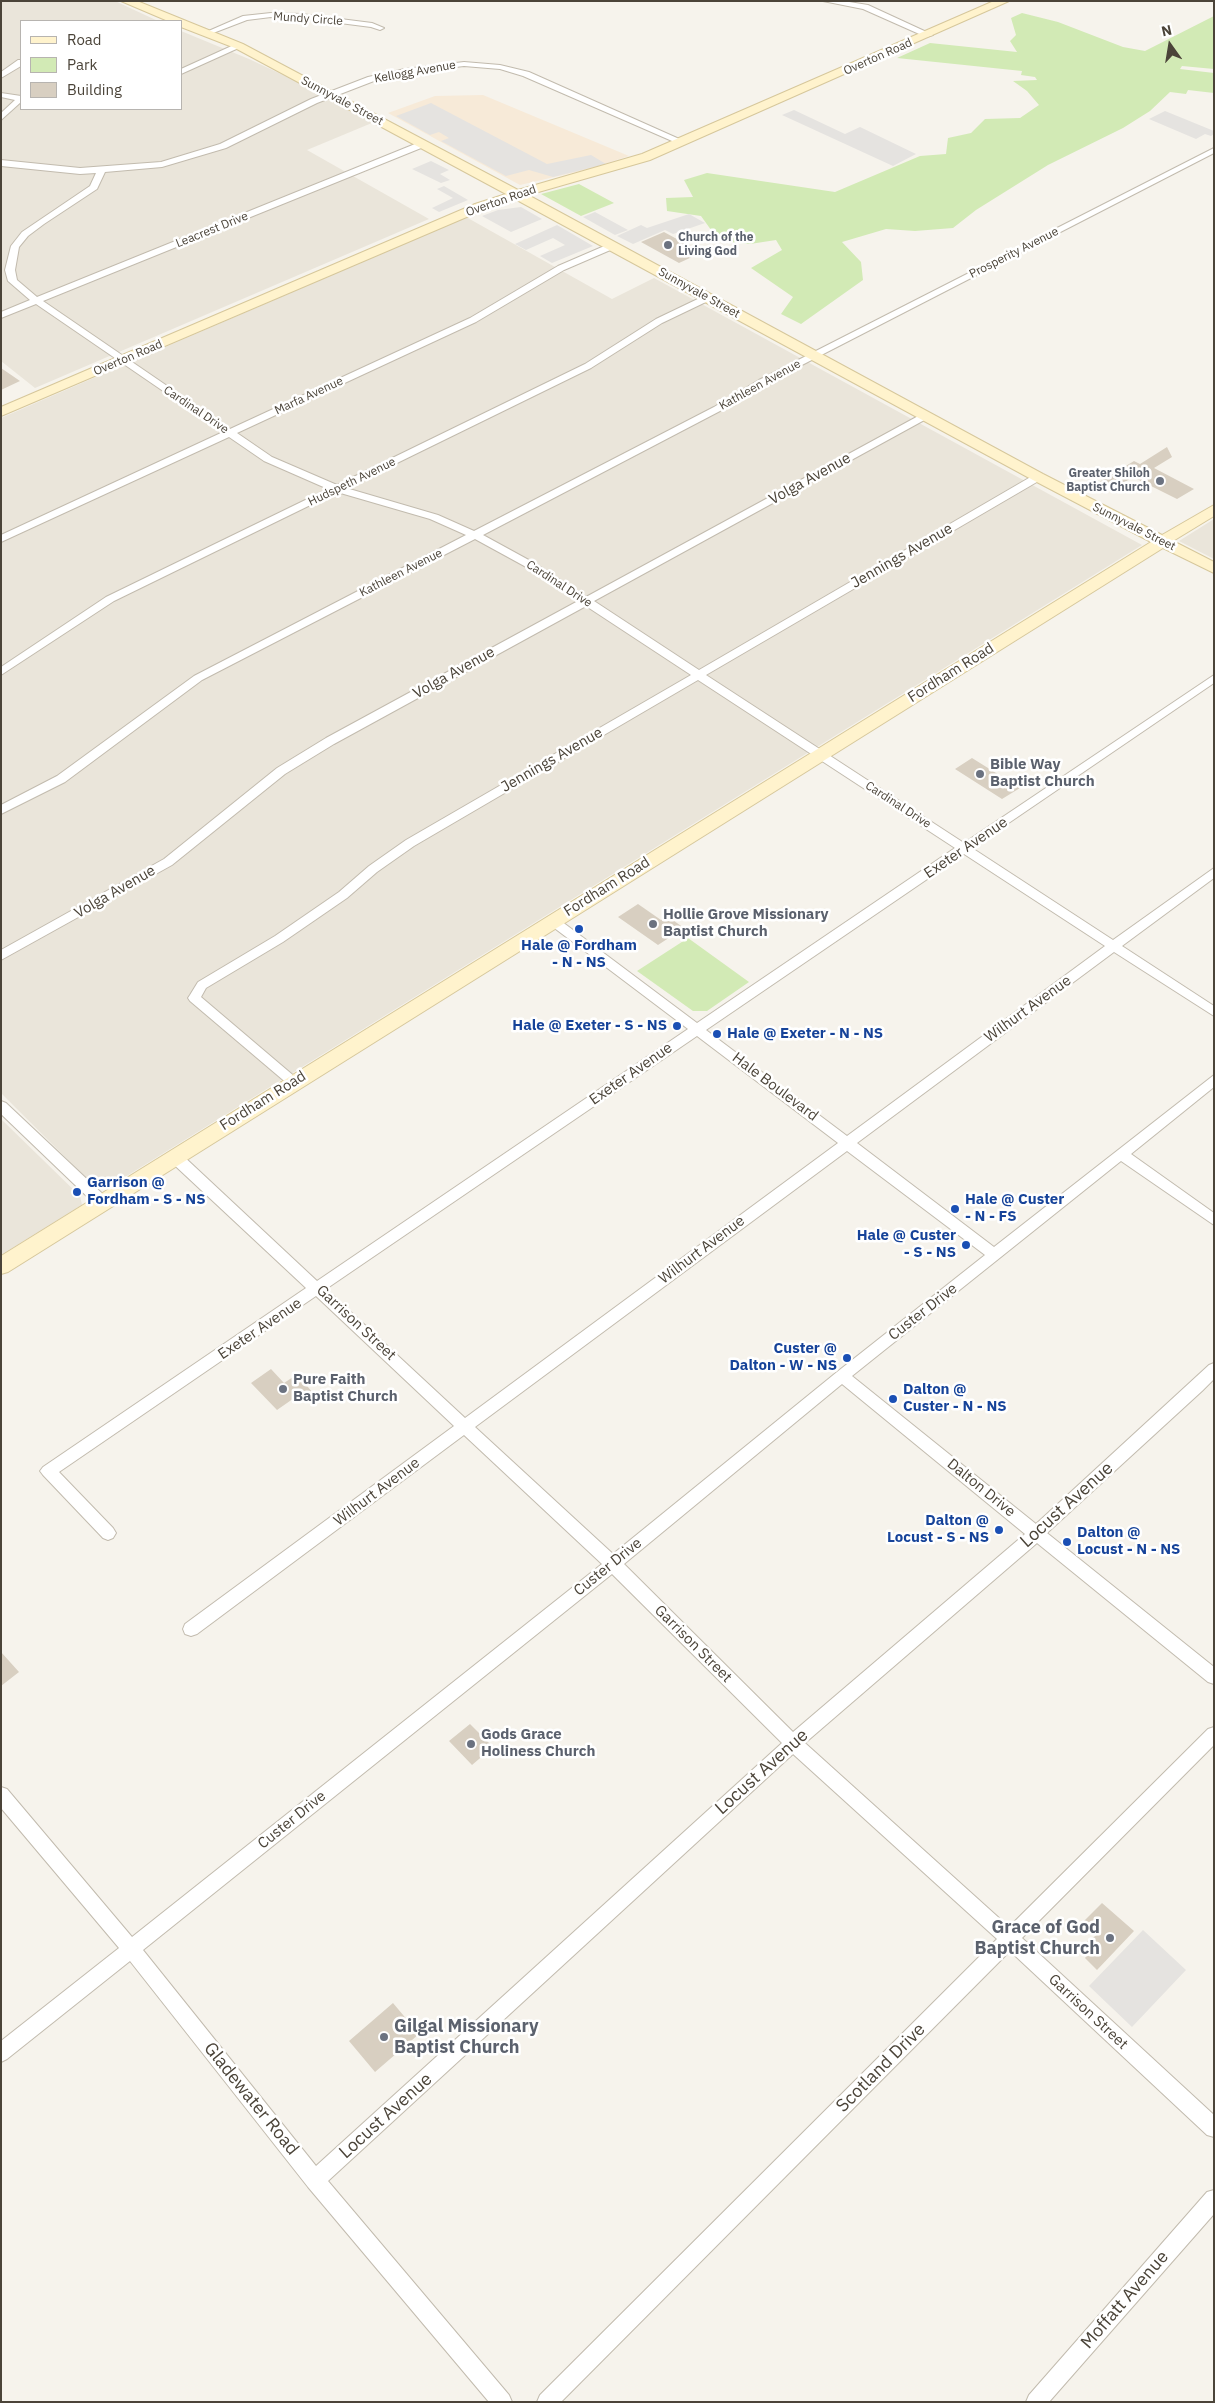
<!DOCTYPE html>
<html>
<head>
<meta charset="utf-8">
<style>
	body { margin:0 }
	#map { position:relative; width:1215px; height:2403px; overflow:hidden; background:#f6f3ec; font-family:"IBM Plex Sans",sans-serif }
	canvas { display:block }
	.frame { position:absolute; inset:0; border:2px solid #4b4439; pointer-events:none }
	.legend { position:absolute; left:20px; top:20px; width:162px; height:90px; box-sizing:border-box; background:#fff; border:1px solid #b7b4b0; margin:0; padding:6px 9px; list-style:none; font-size:15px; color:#4b4439 }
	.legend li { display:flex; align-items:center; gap:10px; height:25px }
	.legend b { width:25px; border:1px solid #b7b4b0 }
	.north { position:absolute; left:1145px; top:20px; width:50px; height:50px; -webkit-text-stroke:4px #fff; paint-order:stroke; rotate:347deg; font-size:14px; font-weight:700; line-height:20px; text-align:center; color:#4b4439 }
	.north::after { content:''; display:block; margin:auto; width:18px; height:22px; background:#4b4439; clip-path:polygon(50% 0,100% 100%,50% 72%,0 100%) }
</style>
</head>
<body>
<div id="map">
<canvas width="1215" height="2403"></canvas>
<div class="frame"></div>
<ul class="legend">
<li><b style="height:6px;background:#fff3cd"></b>Road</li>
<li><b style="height:14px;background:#d2eab5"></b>Park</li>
<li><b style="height:14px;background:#d8cfc1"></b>Building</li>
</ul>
<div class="north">N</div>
</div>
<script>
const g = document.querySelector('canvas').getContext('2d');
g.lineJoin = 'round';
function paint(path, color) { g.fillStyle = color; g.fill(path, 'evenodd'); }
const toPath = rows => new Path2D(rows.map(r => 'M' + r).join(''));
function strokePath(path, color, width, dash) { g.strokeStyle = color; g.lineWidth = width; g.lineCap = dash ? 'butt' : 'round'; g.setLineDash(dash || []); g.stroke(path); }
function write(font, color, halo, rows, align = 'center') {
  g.font = font + ' "IBM Plex Sans",sans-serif'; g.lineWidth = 5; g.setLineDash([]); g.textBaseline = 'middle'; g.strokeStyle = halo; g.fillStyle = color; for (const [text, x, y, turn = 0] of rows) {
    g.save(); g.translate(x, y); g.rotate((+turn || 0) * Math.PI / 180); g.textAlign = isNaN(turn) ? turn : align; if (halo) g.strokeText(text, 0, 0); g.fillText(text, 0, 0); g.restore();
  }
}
paint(toPath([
	[1,1,115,1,158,21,21,21,21,109,181,109,181,31,249,59,379,120,307,150,429,219,35,388,1,361],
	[466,217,612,299,654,278,1142,545,109,1187,95,1187,1,1093,1,418],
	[1214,519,1214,559,1179,541],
	[1,1119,80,1196,82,1205,1,1255]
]), '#eae5da');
paint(toPath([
	[483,95,629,156,589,169,520,185,388,113,435,96]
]), '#f7ead8');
paint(toPath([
	[1022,13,1058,22,1123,47,1145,51,1214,16,1214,69,1182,66,1180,69,1214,73,1214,93,1188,90,1186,94,1170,92,1150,111,1123,128,1048,165,976,210,953,228,915,231,886,229,842,242,861,262,863,280,801,324,781,314,793,297,751,268,782,250,776,240,750,244,719,241,701,216,667,211,666,198,693,197,684,180,707,173,835,192,920,156,946,154,948,138,971,133,985,119,1020,118,1039,105,1027,91,1013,81,1037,80,1035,77,1021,75,1022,71,897,58,930,43,1017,52,1010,41,1016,35,1011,18],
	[579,184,614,203,581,216,541,194],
	[688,938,749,982,707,1011,693,1011,637,971]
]), '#d2eab5');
paint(toPath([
	[431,103,547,164,591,155,606,164,553,177,529,170,506,176,441,141,449,138,439,132,430,135,396,116],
	[794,110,845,134,860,127,916,154,893,166,782,115],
	[1165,111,1214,131,1214,134,1211,136,1205,134,1196,139,1149,119],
	[431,161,449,170,440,174,450,180,441,183,412,169],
	[444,186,468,200,439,212,432,208,453,198,437,189],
	[521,207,542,219,511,232,482,216,498,210],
	[595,212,628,230,615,235,583,217],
	[689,214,705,223,673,234,665,230,633,244,617,236,641,225,647,228],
	[557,225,593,246,552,263,540,256,565,245,553,238,526,250,515,244],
	[1143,1930,1186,1970,1132,2027,1089,1986]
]), '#e5e3e0');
paint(toPath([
	[664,232,675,238,703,252,679,263,641,242],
	[1,368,20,381,1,390],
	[1167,447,1172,457,1154,468,1194,489,1177,499,1133,477,1110,491,1096,484,1134,461,1140,464],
	[972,758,1020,788,1002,799,955,769],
	[638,904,661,920,667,916,684,928,658,945,618,917],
	[271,1369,284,1383,293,1377,295,1379,299,1376,312,1392,300,1399,297,1396,277,1410,251,1383],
	[1,1652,19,1672,1,1686],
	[470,1724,493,1747,472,1765,449,1741],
	[1102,1903,1134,1931,1097,1970,1085,1958,1089,1953,1084,1949,1089,1944,1087,1942,1098,1934,1084,1921],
	[393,2003,419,2034,375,2072,349,2041]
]), '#d8cfc1');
const street = toPath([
	[823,1,843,1,868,5,933,35,926,37,863,9,823,1],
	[271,13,301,14,372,23,384,28,380,30,371,27,301,18,271,17,247,20,208,35,204,33,243,16,271,13],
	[236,44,243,46,181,74,181,69,236,44],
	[18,60,21,60,21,66,1,78,1,72,18,60],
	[464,62,500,65,529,72,686,142,679,144,523,76,500,69,464,66,405,73,374,81,317,103,226,148,162,167,105,172,97,189,44,224,28,236,19,247,15,270,17,280,37,297,420,142,426,142,426,146,43,301,230,429,470,318,558,266,609,244,615,244,615,248,564,270,476,322,237,433,272,457,337,485,585,364,656,319,704,296,710,296,710,300,662,323,591,368,346,488,438,515,474,531,714,407,759,380,1214,148,1214,153,765,384,720,411,483,535,536,564,586,597,922,414,928,414,928,418,594,601,699,670,1034,475,1042,475,1042,479,706,675,964,843,1214,675,1214,683,972,848,1113,940,1214,868,1214,878,1122,946,1214,1006,1214,1016,1114,952,857,1143,994,1247,1214,1075,1214,1087,1131,1154,1214,1213,1214,1225,1121,1161,852,1376,1036,1524,1209,1365,1214,1363,1214,1379,1202,1391,1047,1533,1214,1667,1214,1684,1208,1682,1037,1543,805,1743,1009,1927,1208,1729,1214,1727,1214,1745,1022,1938,1214,2115,1214,2137,1207,2135,1010,1951,561,2402,537,2402,540,2395,997,1939,793,1754,328,2181,509,2395,512,2402,489,2402,308,2187,130,1961,7,2059,1,2062,1,2041,119,1948,1,1808,1,1787,7,1789,132,1937,602,1564,464,1435,197,1634,191,1636,185,1634,183,1629,185,1624,454,1426,316,1296,59,1472,113,1528,116,1533,113,1538,108,1540,103,1538,43,1475,40,1471,43,1467,306,1288,170,1161,168,1157,170,1153,180,1153,317,1281,688,1029,549,924,547,921,549,918,557,918,697,1023,955,848,698,680,414,846,377,872,347,898,283,942,206,988,201,997,301,1082,299,1085,289,1085,190,1001,188,998,190,995,198,982,275,936,339,892,369,866,406,840,691,675,586,606,334,744,285,774,172,865,1,960,1,950,164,859,277,768,326,738,578,601,528,568,475,539,202,680,65,782,1,814,1,805,57,776,194,676,466,535,430,519,337,492,114,601,1,675,1,667,106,597,328,489,264,461,229,437,1,542,1,535,223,432,36,304,1,318,1,312,30,300,8,281,5,270,11,246,22,232,90,186,96,173,80,174,1,166,1,160,80,168,161,162,220,144,311,99,368,77,405,69,464,62],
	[964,854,1105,946,847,1136,706,1030,964,854],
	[697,1036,838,1143,465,1418,326,1289,697,1036],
	[847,1151,985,1255,837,1372,613,1554,475,1427,847,1151],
	[842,1384,1025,1534,793,1732,624,1564,842,1384],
	[612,1574,782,1743,316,2166,143,1950,612,1574],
	[1,93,21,96,21,102,1,120,1,113,15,100,1,97,1,93],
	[1,1101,6,1103,108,1199,110,1203,108,1207,98,1207,1,1114,1,1101],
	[1214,2190,1214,2214,1049,2402,1026,2402,1029,2395,1207,2192,1214,2190]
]);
const secondary = toPath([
	[121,1,137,1,243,44,518,190,642,154,994,1,1009,1,650,160,528,195,1043,474,1162,535,1214,505,1214,516,1173,541,1214,562,1214,573,1163,548,8,1272,1,1274,1,1256,1151,542,1033,480,515,199,483,210,1,416,1,407,475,204,506,194,235,48,181,27,181,21,168,21,121,1]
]);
strokePath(street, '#c2bbae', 2);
strokePath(secondary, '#d6c79b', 2);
paint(street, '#fff');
paint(secondary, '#fff3cd');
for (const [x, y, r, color] of [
	[668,245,5,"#6b7280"],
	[1160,481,5,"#6b7280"],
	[980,774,5,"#6b7280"],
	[653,924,5,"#6b7280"],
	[579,929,5,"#1a4fb4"],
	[677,1026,5,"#1a4fb4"],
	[717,1034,5,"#1a4fb4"],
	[77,1192,5,"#1a4fb4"],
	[955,1209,5,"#1a4fb4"],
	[966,1245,5,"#1a4fb4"],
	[847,1358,5,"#1a4fb4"],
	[283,1389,5,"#6b7280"],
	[893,1399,5,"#1a4fb4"],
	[999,1530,5,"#1a4fb4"],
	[1067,1542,5,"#1a4fb4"],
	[471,1744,5,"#6b7280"],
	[1110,1938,5,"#6b7280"],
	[384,2037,5,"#6b7280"]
]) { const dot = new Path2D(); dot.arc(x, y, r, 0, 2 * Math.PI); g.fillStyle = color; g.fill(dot); strokePath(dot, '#fff', 2); }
write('12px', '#4b4439', '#fff', [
	["Mundy Circle",308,19,4],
	["Overton Road",878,57,-24],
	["Kellogg Avenue",415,72,-10],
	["Sunnyvale Street",342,101,28],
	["Overton Road",501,201,-19],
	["Leacrest Drive",212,230,-22],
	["Prosperity Avenue",1014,253,-27],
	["Sunnyvale Street",699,293,29],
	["Overton Road",128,358,-23],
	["Kathleen Avenue",760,385,-29],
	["Marfa Avenue",309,396,-25],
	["Cardinal Drive",196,410,34],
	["Hudspeth Avenue",352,482,-26],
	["Sunnyvale Street",1134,527,27],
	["Kathleen Avenue",401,573,-27],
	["Cardinal Drive",559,584,33],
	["Cardinal Drive",898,805,33]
]);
write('bold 12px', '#5b616d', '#fff', [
	["Church of the",678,238],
	["Living God",678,252],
	["Greater Shiloh",1150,474,"right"],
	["Baptist Church",1150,488,"right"]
], 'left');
write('15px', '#4b4439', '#fff', [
	["Volga Avenue",810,479,-29],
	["Jennings Avenue",902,556,-30],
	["Volga Avenue",454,673,-29],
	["Fordham Road",951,673,-32],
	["Jennings Avenue",552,760,-30],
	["Exeter Avenue",966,848,-34],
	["Fordham Road",607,887,-32],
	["Volga Avenue",115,892,-30],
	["Wilhurt Avenue",1028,1009,-36],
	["Exeter Avenue",631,1074,-35],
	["Hale Boulevard",775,1087,37],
	["Fordham Road",263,1101,-32],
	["Wilhurt Avenue",702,1250,-37],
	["Custer Drive",923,1312,-38],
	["Garrison Street",356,1323,43],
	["Exeter Avenue",260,1329,-34],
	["Dalton Drive",981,1488,39],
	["Wilhurt Avenue",377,1492,-37],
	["Custer Drive",608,1567,-39],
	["Garrison Street",693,1644,45],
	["Custer Drive",292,1820,-39],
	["Garrison Street",1088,2012,43]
]);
write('bold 15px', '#5b616d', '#fff', [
	["Bible Way",990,765],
	["Baptist Church",990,782],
	["Hollie Grove Missionary",663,915],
	["Baptist Church",663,932],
	["Pure Faith",293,1380],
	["Baptist Church",293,1397],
	["Gods Grace",481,1735],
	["Holiness Church",481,1752]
], 'left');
write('bold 15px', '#164399', '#fff', [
	["Hale @ Fordham",579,946,"center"],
	["- N - NS",579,963,"center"],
	["Hale @ Exeter - S - NS",667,1026,"right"],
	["Hale @ Exeter - N - NS",727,1034],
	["Garrison @",87,1183],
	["Fordham - S - NS",87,1200],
	["Hale @ Custer",965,1200],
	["- N - FS",965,1217],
	["Hale @ Custer",956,1236,"right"],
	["- S - NS",956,1253,"right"],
	["Custer @",837,1349,"right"],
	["Dalton - W - NS",837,1366,"right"],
	["Dalton @",903,1390],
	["Custer - N - NS",903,1407],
	["Dalton @",989,1521,"right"],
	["Locust - S - NS",989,1538,"right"],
	["Dalton @",1077,1533],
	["Locust - N - NS",1077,1550]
], 'left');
write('18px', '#4b4439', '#fff', [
	["Locust Avenue",1067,1505,-42],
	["Locust Avenue",762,1772,-42],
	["Scotland Drive",881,2068,-45],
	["Gladewater Road",251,2099,51],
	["Locust Avenue",386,2116,-42],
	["Moffatt Avenue",1125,2300,-49]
]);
write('bold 18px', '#5b616d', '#fff', [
	["Grace of God",1100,1928],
	["Baptist Church",1100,1949],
	["Gilgal Missionary",394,2027,"left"],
	["Baptist Church",394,2048,"left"]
], 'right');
</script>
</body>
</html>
